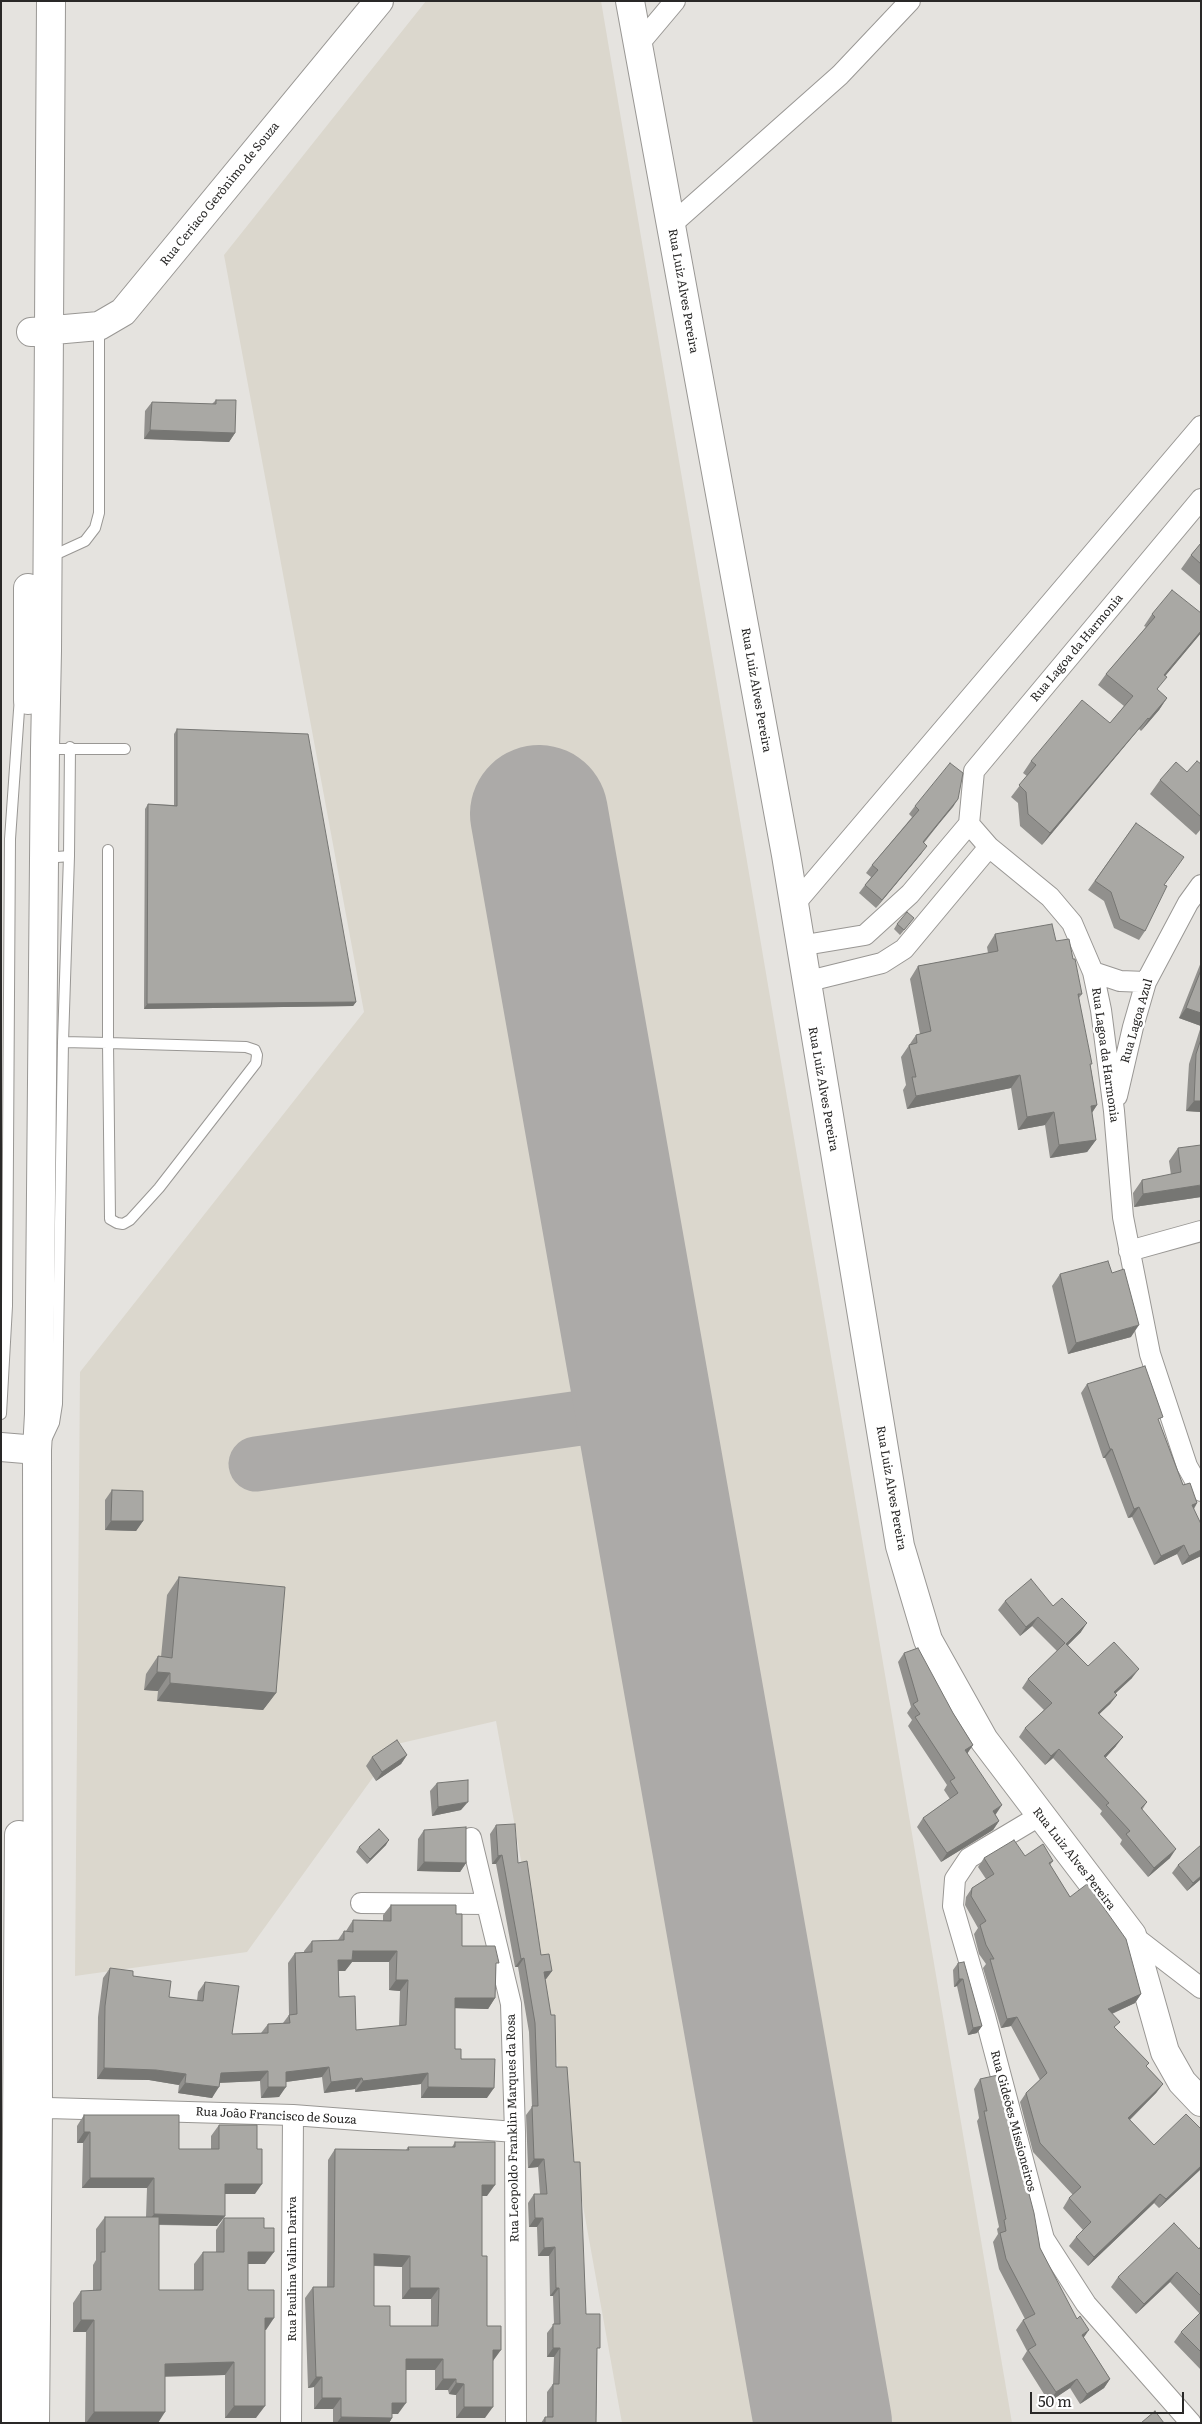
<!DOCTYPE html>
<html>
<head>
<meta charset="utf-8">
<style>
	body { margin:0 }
	#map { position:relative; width:1202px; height:2424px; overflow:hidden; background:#e5e3df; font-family:Literata,serif }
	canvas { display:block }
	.frame { position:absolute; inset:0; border:2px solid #292827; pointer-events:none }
	.scale { position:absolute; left:1030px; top:2392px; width:154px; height:22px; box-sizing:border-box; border:2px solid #292827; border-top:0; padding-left:6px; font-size:15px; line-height:18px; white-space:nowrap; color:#292827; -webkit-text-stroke:4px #fff; paint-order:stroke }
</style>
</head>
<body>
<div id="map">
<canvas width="1202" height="2424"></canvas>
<div class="frame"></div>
<div class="scale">50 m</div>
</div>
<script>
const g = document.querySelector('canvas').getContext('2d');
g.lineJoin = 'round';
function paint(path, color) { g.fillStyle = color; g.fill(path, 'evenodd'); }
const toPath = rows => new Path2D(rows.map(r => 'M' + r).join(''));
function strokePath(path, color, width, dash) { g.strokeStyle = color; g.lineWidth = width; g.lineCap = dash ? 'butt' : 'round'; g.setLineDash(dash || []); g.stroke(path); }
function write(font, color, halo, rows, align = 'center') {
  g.font = font + ' Literata,serif'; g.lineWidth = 5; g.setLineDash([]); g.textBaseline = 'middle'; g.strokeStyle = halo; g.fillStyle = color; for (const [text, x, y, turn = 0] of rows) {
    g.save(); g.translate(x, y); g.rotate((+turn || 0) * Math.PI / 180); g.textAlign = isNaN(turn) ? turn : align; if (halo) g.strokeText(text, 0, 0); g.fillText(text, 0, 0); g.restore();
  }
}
paint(toPath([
	[426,1,601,1,1012,2423,622,2423,496,1721,397,1744,247,1952,75,1976,80,1372,364,1012,224,255]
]), '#dbd7cd');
strokePath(toPath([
	[256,1464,644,1409]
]), '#acaaa8', 55);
strokePath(toPath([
	[539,814,823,2423]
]), '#acaaa8', 138);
const lane = toPath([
	[50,557,85,541,95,528,99,513,99,327],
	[46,749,125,749],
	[69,856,63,1042,108,1043,246,1047,255,1050,257,1055,256,1063,159,1188,130,1220,123,1224,117,1223,110,1219,108,1043,108,850],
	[46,858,69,856,70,747],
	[1,1414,7,1306,10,839,20,696],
	[47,1438,54,1423,57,1404,63,1042]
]);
const street = toPath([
	[638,45,675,1],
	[671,225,840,75,910,1],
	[1201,499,974,771,969,824,989,847,1050,897,1072,923,1093,972,1101,1010,1114,1111,1123,1217,1150,1354,1187,1466,1201,1491],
	[793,906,1201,426],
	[799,946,865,935,910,894,969,824],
	[1093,972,1120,981,1146,982],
	[805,982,882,963,904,949,989,847],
	[1117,1096,1133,1027,1146,982,1188,903,1201,885],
	[1129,1251,1201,1231],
	[1041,1815,969,1858,955,1879,953,1906,985,2016,1044,2239,1086,2304,1191,2423],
	[471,1838,511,2004,515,2132,516,2423],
	[361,1903,487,1904],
	[1132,1935,1201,1988],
	[38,2111,48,2108,293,2115,515,2132],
	[291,2423,293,2115]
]);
const secondary = toPath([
	[630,1,786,855,900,1546,928,1640,984,1740,1132,1935,1165,2052,1182,2082,1201,2102],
	[31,332,99,326,123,312,379,1],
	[28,700,28,588],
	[1,1447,37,1450],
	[15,2423,19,1835],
	[35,2423,38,2111,37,1450,39,1414,45,749,47,651,51,1]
]);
strokePath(lane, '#999794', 12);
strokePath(street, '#999794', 22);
strokePath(secondary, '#999794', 30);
strokePath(lane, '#fff', 10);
strokePath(street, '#fff', 20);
strokePath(secondary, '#fff', 28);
paint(toPath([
	[216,400,235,433,229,442,144,439,145,411,152,402,212,404],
	[1201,543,1201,586,1181,569,1191,555],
	[1201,613,1201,633,1165,676,1157,690,1167,698,1159,710,1141,731,1139,729,1042,845,1020,826,1018,803,1011,797,1027,776,1023,773,1031,761,1110,723,1124,706,1098,685,1106,674,1146,627,1144,626,1152,614],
	[177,729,356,1002,353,1006,144,1009,145,809,148,804,174,805,174,734],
	[1201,764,1201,829,1196,835,1150,794,1160,780,1187,772],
	[958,799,924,843,921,854,876,908,859,893,871,877,866,873,872,865,912,817,909,814,915,806],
	[1136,823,1164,885,1145,931,1139,940,1114,928,1104,901,1088,890],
	[910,923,900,935,894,929,897,924],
	[995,934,1056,941,1073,959,1082,994,1079,998,1097,1105,1092,1113,1096,1140,1087,1152,1050,1158,1045,1125,1018,1130,1011,1088,907,1109,903,1090,906,1085,901,1057,916,1035,920,1034,910,979,918,966,988,953,987,947],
	[1201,962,1201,1026,1179,1018],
	[1201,1026,1201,1112,1186,1111,1189,1064],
	[1178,1148,1201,1197,1134,1207,1133,1193,1142,1180,1171,1175,1169,1161],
	[1112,1273,1131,1337,1068,1354,1052,1286,1060,1274],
	[1087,1384,1159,1422,1183,1485,1197,1503,1194,1509,1201,1556,1182,1565,1177,1554,1154,1565,1132,1517,1128,1518,1105,1458,1103,1458,1081,1393],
	[112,1490,143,1521,136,1531,105,1530,105,1500],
	[179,1577,276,1693,263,1710,157,1701,158,1691,144,1690,146,1674,158,1656,161,1657,167,1595],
	[1005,1601,1053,1606,1081,1632,1068,1645,1088,1666,1132,1678,1115,1694,1117,1695,1110,1704,1099,1714,1116,1746,1105,1758,1147,1802,1142,1810,1170,1858,1148,1877,1120,1844,1122,1840,1100,1814,1102,1811,1053,1758,1045,1765,1019,1737,1025,1728,1044,1710,1022,1688,1028,1679,1057,1651,1032,1626,1020,1636,998,1610],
	[904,1653,953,1713,973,1745,967,1753,996,1814,995,1814,999,1821,993,1830,941,1862,917,1827,923,1818,950,1799,944,1790,947,1785,908,1726,912,1720,907,1713,911,1707,898,1662],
	[407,1755,401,1764,376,1781,366,1766,372,1757],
	[437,1783,461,1810,432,1816,430,1791],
	[496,1825,518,1863,541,1955,552,1971,546,1979,545,1979,586,2314,597,2354,596,2423,541,2423,545,2417,547,2417,547,2392,553,2384,554,2357,547,2357,547,2333,554,2324,553,2296,550,2296,549,2256,538,2256,537,2227,529,2227,528,2203,534,2194,540,2194,538,2167,528,2168,526,2115,532,2107,529,2032,518,1967,515,1967,496,1864,492,1864,490,1834],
	[424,1830,466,1863,460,1872,417,1871,418,1839],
	[386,1845,367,1864,356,1852,359,1847],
	[1025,1856,1053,1861,1050,1865,1070,1897,1141,1994,1135,2003,1112,2014,1115,2028,1149,2063,1146,2066,1163,2084,1156,2093,1130,2120,1154,2145,1201,2129,1201,2169,1159,2208,1154,2203,1088,2266,1069,2246,1076,2237,1083,2230,1063,2208,1069,2198,1073,2195,1033,2152,1020,2102,1026,2093,1040,2080,1011,2026,1001,2028,983,1968,986,1964,979,1954,974,1934,978,1928,965,1905,966,1897,972,1888,986,1879,978,1867,984,1858],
	[1178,1865,1201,1879,1187,1891,1172,1873],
	[391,1905,456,1914,462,1946,496,1967,495,1998,488,2009,455,2008,455,2049,487,2098,421,2098,421,2084,355,2092,355,2089,324,2093,322,2077,286,2082,279,2097,261,2098,260,2081,219,2083,212,2098,178,2093,179,2085,149,2080,97,2079,98,2017,103,1978,110,1968,133,1976,169,1997,197,2001,198,1992,205,1982,232,2034,261,2033,268,2024,283,2023,289,2015,288,1963,295,1953,304,1953,304,1951,312,1941,338,1940,344,1931,346,1931,353,1920,383,1921,383,1915],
	[352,1962,389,1962,389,1990,400,1991,399,2026,356,2030,339,1997,338,1971,345,1971],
	[958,1963,982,2026,977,2033,968,2035,957,1986,954,1987,953,1970],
	[980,2079,1040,2248,1084,2338,1110,2379,1104,2388,1080,2404,1070,2388,1049,2402,1022,2359,1027,2351,1016,2330,1023,2320,1025,2319,999,2269,993,2242,998,2234,997,2229,999,2227,977,2121,979,2118,974,2089],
	[84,2115,179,2149,211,2149,211,2136,219,2125,255,2194,225,2194,225,2216,217,2226,159,2225,159,2290,194,2290,194,2264,203,2252,216,2252,216,2230,224,2218,265,2264,248,2264,248,2290,266,2330,265,2330,256,2418,225,2418,225,2375,165,2376,158,2423,85,2423,86,2332,73,2332,73,2303,81,2291,93,2291,93,2265,96,2260,96,2229,105,2217,146,2217,147,2188,82,2188,83,2143,77,2143,77,2126],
	[455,2142,487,2196,482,2196,482,2256,487,2326,493,2361,485,2418,456,2418,456,2395,449,2394,448,2390,435,2390,435,2370,406,2370,398,2414,392,2414,392,2418,389,2423,333,2423,333,2409,314,2409,314,2387,308,2388,305,2298,313,2287,327,2287,328,2160,335,2149,406,2150,408,2147,452,2147],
	[374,2266,402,2267,402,2299,431,2299,431,2326,390,2326,374,2306],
	[1201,2246,1201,2370,1174,2342,1181,2332,1200,2314,1170,2282,1136,2314,1111,2287,1118,2277,1199,2249]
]), '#91908d');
paint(toPath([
	[150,430,235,433,229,442,144,439],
	[1201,631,1201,633,1156,687,1164,675],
	[1167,698,1159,710,1141,731,1149,719],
	[1148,718,1139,729,1042,845,1050,833],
	[958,799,953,807,917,850,923,842],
	[927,846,921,854,876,908,882,900],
	[356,1002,353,1006,144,1009,147,1004],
	[1186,1008,1201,1013,1201,1026,1179,1018],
	[1020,1075,1011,1088,907,1109,916,1096],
	[1194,1101,1201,1101,1201,1112,1186,1111],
	[1097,1105,1089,1117,1091,1106],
	[1054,1112,1045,1125,1018,1130,1027,1117],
	[1096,1140,1087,1152,1050,1158,1059,1145],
	[1201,1185,1201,1197,1134,1207,1143,1194],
	[1139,1325,1131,1337,1068,1354,1076,1343],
	[1110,1449,1112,1449,1105,1458,1103,1458],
	[1197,1503,1191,1512,1192,1505],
	[1139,1507,1132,1517,1128,1518,1134,1509],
	[111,1521,143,1521,136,1531,105,1530],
	[1184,1545,1177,1554,1154,1565,1161,1556],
	[1201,1550,1201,1556,1182,1565,1189,1556],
	[1038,1617,1032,1626,1020,1636,1026,1627],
	[1087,1623,1081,1632,1060,1653,1066,1644],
	[1139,1669,1132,1678,1107,1701,1114,1692],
	[157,1672,170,1673,158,1691,144,1690],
	[170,1683,276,1693,263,1710,157,1701],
	[1117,1695,1110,1704,1091,1722,1098,1713],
	[1123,1737,1116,1746,1098,1766,1104,1756],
	[973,1745,967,1754,965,1750],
	[1059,1749,1053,1758,1045,1765,1051,1756],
	[407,1755,401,1764,376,1781,382,1772],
	[468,1802,461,1810,432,1816,438,1807],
	[1002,1805,996,1814,987,1820,993,1811],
	[999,1821,993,1830,941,1862,947,1853],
	[389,1840,386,1845,367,1864,370,1859],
	[1176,1849,1170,1858,1148,1877,1154,1868],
	[502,1855,496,1864,492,1864,498,1856],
	[424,1862,466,1863,460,1872,417,1871],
	[1201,1876,1201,1879,1187,1891,1193,1883],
	[353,1951,397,1951,389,1962,352,1962,345,1971,331,1971,338,1960],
	[524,1958,518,1967,515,1967,521,1959],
	[552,1971,546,1979,538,1981,544,1972],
	[959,1979,963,1979,957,1986,954,1987],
	[396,1980,408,1980,400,1991,389,1990],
	[1141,1994,1135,2003,1102,2018,1108,2009],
	[455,1998,495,1998,488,2009,448,2008],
	[1017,2017,1011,2026,1001,2028,1007,2019],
	[982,2026,977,2033,968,2035,973,2028],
	[329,2067,322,2077,278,2083,286,2072],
	[104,2068,156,2070,186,2074,179,2085,149,2080,97,2079],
	[268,2071,260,2081,214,2083,221,2073],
	[428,2073,421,2084,355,2092,363,2081],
	[362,2078,355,2089,324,2093,331,2082],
	[185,2083,219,2087,212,2098,178,2093],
	[1163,2084,1156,2093,1122,2127,1128,2118],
	[268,2087,286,2087,279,2097,261,2098],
	[428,2087,494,2088,487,2098,421,2098],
	[84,2132,90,2132,83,2143,77,2143],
	[534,2159,544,2159,538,2167,528,2168],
	[1201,2166,1201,2169,1159,2208,1166,2199],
	[90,2178,154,2178,147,2188,82,2188],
	[225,2184,262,2184,255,2194,218,2194],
	[482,2185,495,2185,487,2196,474,2196],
	[1160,2194,1154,2203,1088,2266,1094,2257],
	[154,2214,225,2216,217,2226,146,2224],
	[535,2218,543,2218,537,2227,529,2227],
	[555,2247,549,2256,538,2256,544,2248],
	[248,2252,274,2252,265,2264,240,2264],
	[374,2254,410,2256,402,2267,366,2265],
	[1177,2272,1170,2282,1136,2314,1144,2304],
	[410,2288,439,2288,431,2299,402,2299],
	[556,2288,559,2288,553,2296,550,2296],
	[265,2318,274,2318,266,2330,256,2330],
	[81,2320,94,2320,86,2332,73,2332],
	[1089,2330,1082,2340,1082,2335],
	[553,2348,560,2348,554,2357,547,2357],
	[493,2350,501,2350,493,2361],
	[406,2359,443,2359,435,2370,398,2370],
	[234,2362,225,2375,157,2377,165,2364],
	[316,2377,322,2377,314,2387,308,2388],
	[443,2379,456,2379,448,2390,435,2390],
	[1077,2379,1070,2388,1049,2402,1056,2392],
	[1110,2379,1104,2388,1080,2404,1087,2394],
	[456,2383,464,2384,456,2395,449,2394],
	[322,2398,341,2398,333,2409,314,2409],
	[392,2403,406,2403,398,2414,384,2414],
	[234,2406,265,2406,256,2418,225,2418],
	[464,2407,493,2407,485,2418,456,2418],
	[94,2412,165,2412,158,2423,86,2423],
	[341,2417,392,2418,389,2423,337,2423]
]), '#767673');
const building = toPath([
	[216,400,236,400,235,433,150,430,152,402,216,404,216,400],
	[1201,543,1201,564,1191,555,1201,543],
	[1172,590,1201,613,1201,631,1164,675,1167,677,1157,689,1167,698,1149,719,1148,718,1050,833,1028,814,1026,792,1019,785,1036,765,1031,761,1082,700,1110,723,1133,696,1106,674,1155,617,1152,614,1172,590],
	[177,729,308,734,356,1002,147,1004,148,804,177,806,177,729],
	[1197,761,1201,764,1201,817,1160,780,1176,762,1187,772,1197,761],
	[950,763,963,773,958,799,923,842,927,846,882,900,865,885,878,870,872,865,919,810,915,806,950,763],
	[1136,823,1184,857,1164,885,1167,886,1145,931,1120,919,1111,892,1095,881,1136,823],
	[907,912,914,918,904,930,897,924,907,912],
	[1052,924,1056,941,1069,939,1073,959,1075,959,1082,994,1078,994,1092,1064,1090,1064,1097,1105,1091,1106,1096,1140,1059,1145,1054,1112,1027,1117,1020,1075,916,1096,912,1077,916,1077,909,1045,917,1043,916,1035,931,1031,918,966,998,951,995,934,1052,924],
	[1201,970,1201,1013,1186,1008,1201,970],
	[1201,1039,1201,1101,1194,1101,1196,1054,1201,1039],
	[1201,1145,1201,1185,1143,1194,1142,1180,1181,1172,1178,1148,1201,1145],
	[1108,1261,1112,1273,1124,1269,1139,1325,1076,1343,1060,1274,1108,1261],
	[1145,1366,1163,1417,1158,1419,1183,1485,1190,1483,1197,1503,1192,1505,1201,1524,1201,1550,1189,1556,1184,1545,1161,1556,1139,1507,1134,1509,1112,1449,1110,1449,1087,1384,1145,1366],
	[112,1490,143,1491,143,1521,111,1521,112,1490],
	[179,1577,285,1587,276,1693,170,1683,170,1673,157,1672,158,1656,172,1658,179,1577],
	[1031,1579,1053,1606,1062,1598,1087,1623,1066,1644,1088,1666,1114,1642,1139,1669,1114,1692,1117,1695,1098,1713,1123,1737,1104,1756,1147,1802,1141,1808,1176,1849,1154,1868,1126,1834,1130,1831,1106,1805,1109,1803,1059,1749,1051,1756,1025,1728,1052,1703,1028,1679,1065,1643,1038,1617,1026,1627,1005,1601,1031,1579],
	[918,1648,953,1713,973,1745,965,1750,1002,1805,993,1811,999,1821,947,1853,923,1818,958,1793,950,1781,955,1778,915,1717,920,1714,913,1704,918,1701,904,1653,918,1648],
	[397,1740,407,1755,382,1772,372,1757,397,1740],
	[468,1780,468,1802,438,1807,437,1783,468,1780],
	[515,1824,518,1863,527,1861,541,1955,549,1954,552,1971,544,1972,551,2015,555,2015,556,2067,567,2067,574,2162,580,2162,586,2314,600,2314,600,2348,597,2348,596,2423,545,2423,545,2417,553,2417,553,2384,559,2384,560,2348,553,2348,553,2324,560,2324,559,2288,556,2288,555,2247,544,2248,543,2218,535,2218,534,2194,547,2194,544,2159,534,2159,532,2106,538,2106,535,2023,524,1958,521,1959,502,1855,498,1856,496,1825,515,1824],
	[466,1827,466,1863,424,1862,424,1830,466,1827],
	[379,1829,389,1840,370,1859,359,1847,379,1829],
	[1014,1840,1025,1856,1043,1844,1053,1861,1049,1863,1070,1897,1087,1884,1126,1939,1141,1994,1108,2009,1120,2022,1114,2027,1149,2063,1146,2066,1163,2084,1128,2118,1154,2145,1186,2114,1201,2129,1201,2166,1166,2199,1160,2194,1094,2257,1076,2237,1091,2222,1069,2198,1081,2187,1040,2143,1026,2093,1047,2073,1017,2017,1007,2019,990,1959,994,1959,986,1945,980,1925,986,1921,971,1896,972,1888,994,1874,984,1858,1014,1840],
	[1201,1845,1201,1876,1193,1883,1178,1865,1201,1845],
	[391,1905,456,1905,456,1914,462,1914,462,1946,495,1946,499,1963,496,1963,495,1998,455,1998,455,2049,461,2049,461,2059,495,2059,494,2088,428,2087,428,2073,363,2081,362,2078,331,2082,329,2067,286,2072,286,2087,268,2087,268,2071,221,2073,219,2087,185,2083,186,2074,156,2070,104,2068,105,2006,110,1968,133,1971,133,1976,171,1981,169,1997,203,2001,205,1982,239,1986,232,2034,268,2033,268,2024,290,2023,289,2015,297,2014,295,1953,312,1952,312,1941,344,1940,344,1931,353,1932,353,1920,391,1921,391,1905],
	[353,1951,397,1951,396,1980,408,1980,406,2025,356,2030,355,1996,339,1997,338,1960,352,1960,353,1951],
	[964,1962,982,2026,973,2028,963,1979,959,1979,958,1963,964,1962],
	[998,2075,1034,2213,1040,2248,1077,2319,1080,2316,1089,2330,1082,2335,1110,2379,1087,2394,1077,2379,1056,2392,1028,2350,1036,2345,1023,2320,1035,2314,1006,2259,1000,2233,1006,2231,1004,2220,1006,2219,984,2111,987,2111,980,2079,998,2075],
	[84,2115,179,2115,179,2149,219,2149,219,2125,257,2125,257,2149,262,2149,262,2184,225,2184,225,2216,154,2214,154,2178,90,2178,90,2132,84,2132,84,2115],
	[455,2142,495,2142,495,2185,482,2185,482,2256,487,2256,487,2326,501,2326,501,2350,493,2350,493,2407,464,2407,464,2384,456,2383,456,2379,443,2379,443,2359,406,2359,406,2403,392,2403,392,2418,341,2417,341,2398,322,2398,322,2377,316,2377,313,2287,334,2287,335,2149,409,2150,408,2147,455,2147,455,2142],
	[374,2254,410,2256,410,2288,439,2288,438,2326,390,2326,390,2306,374,2306,374,2254],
	[105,2217,159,2217,159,2290,203,2290,203,2252,224,2252,224,2218,264,2218,264,2228,274,2228,274,2252,248,2252,248,2290,274,2290,274,2318,265,2318,265,2406,234,2406,234,2362,165,2364,165,2412,94,2412,94,2320,81,2320,81,2291,101,2290,101,2252,105,2252,105,2217],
	[1174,2223,1199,2249,1201,2246,1201,2296,1177,2272,1144,2304,1118,2277,1174,2223],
	[1201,2312,1201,2352,1181,2332,1201,2312],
	[1155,2411,1164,2423,1141,2423,1155,2411]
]);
paint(building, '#a9a8a4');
strokePath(building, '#767673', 1);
write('12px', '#292827', '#fff', [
	["Rua Ceriaco Gerônimo de Souza",220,194,-51],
	["Rua Luiz Alves Pereira",683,291,80],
	["Rua Lagoa da Harmonia",1077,648,-50],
	["Rua Luiz Alves Pereira",756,690,80],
	["Rua Lagoa Azul",1137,1021,-74],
	["Rua Lagoa da Harmonia",1105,1055,82],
	["Rua Luiz Alves Pereira",823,1089,80],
	["Rua Luiz Alves Pereira",891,1488,80],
	["Rua Luiz Alves Pereira",1074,1859,52],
	["Rua João Francisco de Souza",276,2116,3],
	["Rua Gideões Missioneiros",1013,2121,75],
	["Rua Leopoldo Franklin Marques da Rosa",513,2128,-91],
	["Rua Paulina Valim Dariva",292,2269,-90]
]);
</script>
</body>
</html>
